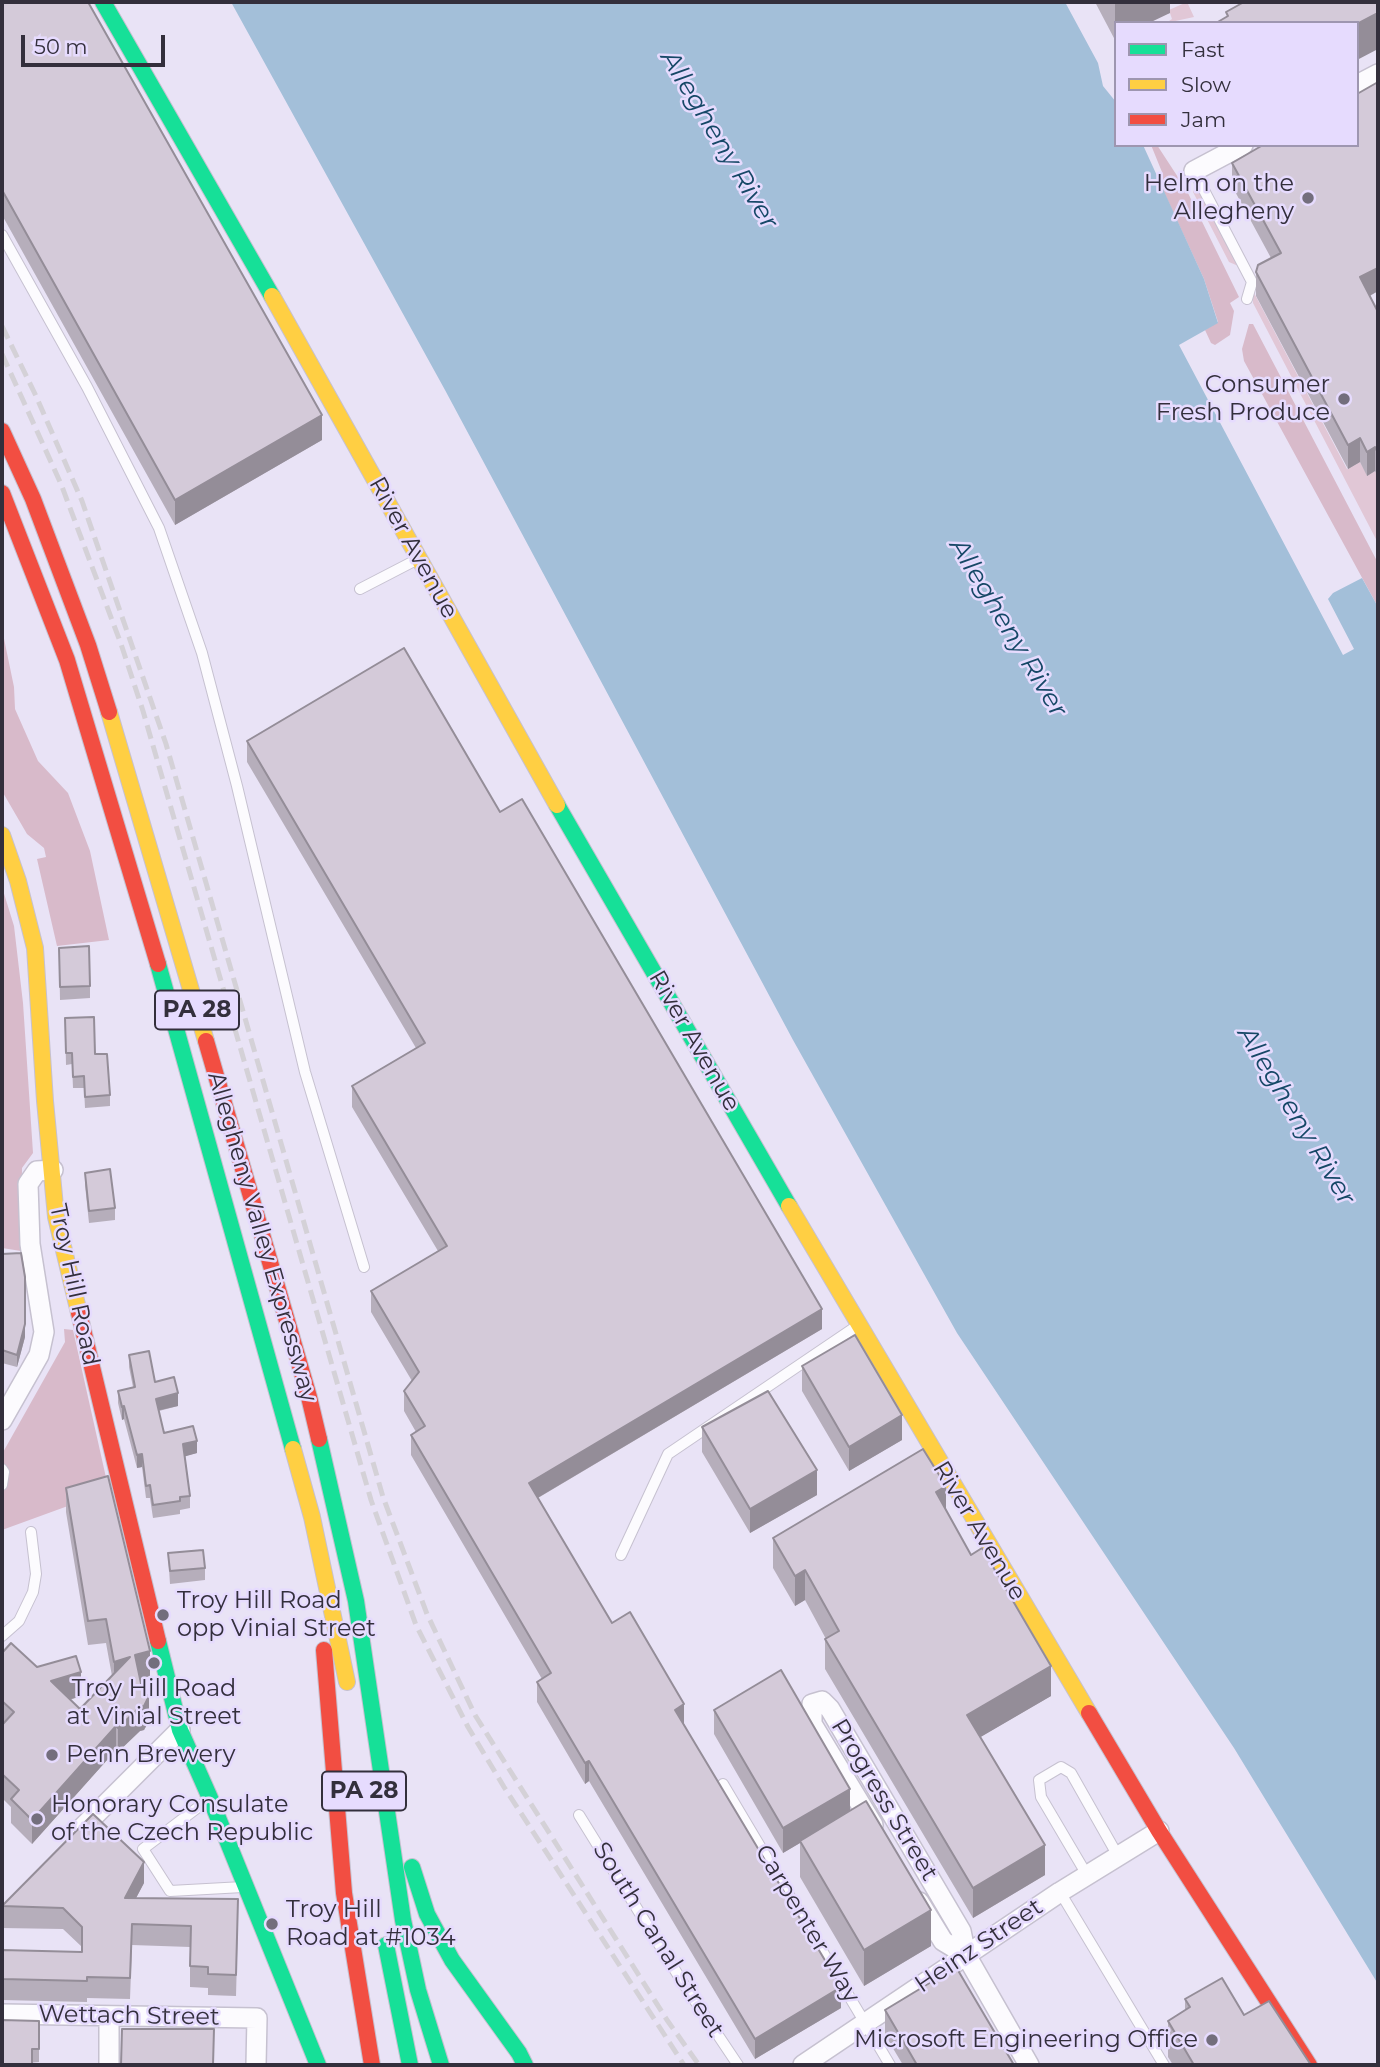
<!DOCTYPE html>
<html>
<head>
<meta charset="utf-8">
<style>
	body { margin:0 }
	#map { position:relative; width:1380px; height:2067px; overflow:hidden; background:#e9e3f6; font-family:Montserrat,sans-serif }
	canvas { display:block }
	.frame { position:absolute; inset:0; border:4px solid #332f3c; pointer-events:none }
	.legend { position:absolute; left:1114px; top:21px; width:245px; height:126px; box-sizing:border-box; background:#e6dbfe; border:2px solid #9e96b0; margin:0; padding:9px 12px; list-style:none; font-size:21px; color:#332f3c }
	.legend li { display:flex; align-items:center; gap:14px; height:35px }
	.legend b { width:35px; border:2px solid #9e96b0 }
	.scale { position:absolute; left:21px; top:35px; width:144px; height:32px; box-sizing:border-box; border:4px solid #332f3c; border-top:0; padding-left:9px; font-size:21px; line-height:24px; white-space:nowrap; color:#332f3c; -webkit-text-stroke:5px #e6dbfe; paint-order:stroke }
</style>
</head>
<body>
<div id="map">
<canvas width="1380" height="2067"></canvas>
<div class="frame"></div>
<ul class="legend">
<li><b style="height:9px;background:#16e098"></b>Fast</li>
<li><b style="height:9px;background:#ffcf43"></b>Slow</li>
<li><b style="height:9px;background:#f24e42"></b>Jam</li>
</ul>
<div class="scale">50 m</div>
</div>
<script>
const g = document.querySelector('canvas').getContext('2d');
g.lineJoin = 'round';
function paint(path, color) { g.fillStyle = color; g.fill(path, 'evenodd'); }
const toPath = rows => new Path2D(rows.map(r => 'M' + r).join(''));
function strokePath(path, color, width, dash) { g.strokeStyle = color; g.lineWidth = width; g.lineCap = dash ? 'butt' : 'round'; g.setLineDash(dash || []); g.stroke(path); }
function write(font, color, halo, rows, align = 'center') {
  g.font = font + ' Montserrat,sans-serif'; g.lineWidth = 5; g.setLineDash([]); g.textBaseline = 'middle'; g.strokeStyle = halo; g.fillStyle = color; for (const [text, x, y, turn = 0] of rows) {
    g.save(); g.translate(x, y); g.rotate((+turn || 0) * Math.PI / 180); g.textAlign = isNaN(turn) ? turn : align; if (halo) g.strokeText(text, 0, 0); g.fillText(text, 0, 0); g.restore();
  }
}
paint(toPath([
	[1187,2,1192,2,1188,4,1194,17,1166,23,1172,19,1169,10],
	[1195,188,1198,189,1237,261,1236,265,1229,262,1193,192],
	[1253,291,1347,469,1360,462,1367,475,1375,471,1378,477,1378,543,1253,303]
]), '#e1c7d6');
paint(toPath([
	[1151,145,1157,145,1187,191,1239,297,1230,303,1234,311,1230,335,1215,345,1211,343,1205,330,1218,322,1204,279,1157,177,1162,172],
	[1249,324,1253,324,1378,563,1378,607,1244,361,1242,349],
	[2,629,14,687,15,709,38,761,68,793,90,851,109,940,57,946,37,859,46,857,44,848,27,834,2,791],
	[2,887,14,926,23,1003,33,1153,22,1168,21,1251,2,1248],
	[64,1329,73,1330,109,1491,2,1530,2,1454,65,1342]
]), '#d8baca');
paint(toPath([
	[231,2,1065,2,1098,63,1103,86,1116,102,1116,145,1143,145,1204,279,1218,323,1179,345,1343,655,1354,649,1328,599,1333,593,1362,578,1378,607,1378,1984,1234,1748,957,1333,793,1040,445,390]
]), '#a3bfd9');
const lane = toPath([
	[1194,171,1252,282,1247,299],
	[2,235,87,387,159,528,202,653,237,786,305,1072,364,1267],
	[360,589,418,559],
	[2,1469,4,1472,2,1485],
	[621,1555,668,1454,857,1326],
	[2,1636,19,1621,33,1592,36,1574,31,1532],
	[723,1784,890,2065],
	[209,1799,143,1849,170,1891,243,1887],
	[579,1815,683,1983,738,2065],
	[1087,1875,1041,1797,1039,1780,1061,1767,1071,1773,1118,1856],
	[1060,1892,1164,2065]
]);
const street = toPath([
	[1357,85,1378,74],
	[1194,171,1243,145],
	[2,1420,39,1355,44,1332,30,1244,28,1184,37,1171,53,1170],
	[873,1825,812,1724,812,1704,822,1701,830,1709,961,1931,966,1955,1029,2065],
	[77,1833,180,1730],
	[919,1902,943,1941,966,1955],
	[2,2014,257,2018,256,2065],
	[109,2065,109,2016],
	[803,2065,1060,1892,1159,1831]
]);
const fast = toPath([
	[103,2,272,296],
	[557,805,789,1206],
	[158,964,293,1449],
	[319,1439,356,1601,403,1920,418,1990,441,2065],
	[158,1641,180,1730,210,1798,318,2065],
	[412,1867,427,1914,452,1960,519,2053,525,2065],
	[386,1945,410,2065]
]);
const slow = toPath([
	[272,296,557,805],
	[109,712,206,1041],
	[2,835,18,881,35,948,45,1101,56,1217,79,1313],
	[789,1206,1089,1713],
	[293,1449,312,1517,347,1682]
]);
const jam = toPath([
	[2,431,33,499,88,645,109,712],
	[2,493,67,660,158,964],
	[206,1041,309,1397,319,1439],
	[79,1313,158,1641],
	[324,1650,344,1893,372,2065],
	[1089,1713,1159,1831,1309,2065]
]);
strokePath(lane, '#c6c1d0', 12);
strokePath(street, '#c6c1d0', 22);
strokePath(fast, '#c6c1d0', 18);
strokePath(slow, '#c6c1d0', 18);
strokePath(jam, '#c6c1d0', 18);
strokePath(lane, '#fcfbfe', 10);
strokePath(street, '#fcfbfe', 19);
strokePath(fast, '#16e098', 16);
strokePath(slow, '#ffcf43', 16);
strokePath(jam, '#f24e42', 16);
strokePath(toPath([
	[2,326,36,396,82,501,166,744,383,1497,427,1614,475,1715,667,2020,699,2065],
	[2,354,61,484,121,644,143,711,371,1500,416,1625,468,1727,504,1787,684,2065]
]), '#d4d1d7', 5, [14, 7]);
paint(toPath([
	[2,2,322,440,175,525,2,215],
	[1095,2,1170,2,1170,13,1116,23,1116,40,1115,40],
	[1378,82,1378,291,1370,296,1378,312,1378,477,1375,471,1367,476,1360,462,1348,469,1256,296,1256,272,1271,258,1232,186,1232,163],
	[247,741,500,812,822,1329,538,1498,612,1623,684,1724,841,2008,755,2059,589,1781,585,1784,537,1702,537,1682,542,1679,411,1455,411,1435,416,1432,404,1411,404,1391,412,1381,371,1312,371,1291,438,1251,352,1107,352,1086,416,1048,247,762],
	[59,948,90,986,90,998,60,1000],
	[65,1018,95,1054,110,1095,110,1106,85,1108,84,1088,73,1088,72,1064,66,1065],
	[85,1173,115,1208,115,1220,89,1223,85,1185],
	[2,1254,25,1337,17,1367,2,1363],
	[129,1355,178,1406,159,1411,164,1433,197,1453,185,1456,190,1496,190,1508,180,1510,180,1514,153,1518,150,1498,146,1498,142,1467,137,1468,124,1419,122,1420,118,1403,118,1391,133,1387,129,1367],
	[802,1366,902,1440,849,1471,802,1391],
	[702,1427,817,1495,750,1533,702,1452],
	[66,1488,150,1676,140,1678,149,1721,144,1730,140,1731,118,1752,116,1750,32,1844,11,1823,11,1807,2,1798,2,1653,37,1667,81,1696,70,1700,80,1709,112,1676,106,1643,88,1645,66,1512],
	[946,1511,1051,1696,980,1737,1045,1875,973,1918,825,1669,825,1639,826,1639,805,1600,795,1606,773,1568,773,1538],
	[168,1553,205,1568,205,1580,170,1584],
	[714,1710,850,1811,931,1946,864,1986,800,1877,800,1843,783,1853,714,1734],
	[144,1883,136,1898,238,1920,236,1996,208,1995,208,1988,190,1987,190,1947,132,1945,130,1999,87,1998,87,2002,2,2000,2,1950,82,1952,82,1947,63,1929,2,1928,2,1906],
	[1185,1999,1244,2015,1311,2065,1173,2065,1168,2057,1168,2021,1185,2010],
	[885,2010,1014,2065,903,2065,885,2035],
	[39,2021,39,2062,2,2065]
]), '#b6aebb');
paint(toPath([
	[1119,2,1170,2,1170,13,1149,23,1116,23,1116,40,1115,40,1115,4],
	[1378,13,1378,49,1357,60,1357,24],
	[1378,268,1378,291,1360,301,1360,277],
	[322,415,322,440,175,525,175,500],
	[1360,438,1360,462,1348,469,1348,445],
	[1375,447,1375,471,1367,476,1367,452],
	[822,1309,822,1329,529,1503,529,1483],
	[25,1324,25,1337,17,1367,17,1355],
	[178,1393,178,1406,156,1411,156,1399],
	[124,1406,124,1419,122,1420,122,1407],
	[902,1415,902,1440,849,1471,849,1447],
	[197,1441,197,1453,183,1457,183,1444],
	[142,1454,142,1467,137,1468,137,1455],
	[817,1470,817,1495,750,1533,750,1509],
	[946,1486,946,1516,936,1492],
	[805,1570,805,1600,795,1606,795,1576],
	[150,1651,150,1676,135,1680,135,1655],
	[130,1657,114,1686,114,1662],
	[1051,1666,1051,1696,967,1745,967,1715],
	[81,1672,81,1696,51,1705,51,1681],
	[149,1696,149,1721,144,1730,140,1731,118,1752,118,1728],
	[684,1704,684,1724,675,1730,675,1710],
	[116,1726,116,1750,32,1844,32,1820],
	[589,1761,589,1781,585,1784,585,1763],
	[850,1789,850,1814,800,1841,800,1843,783,1853,783,1828],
	[1045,1845,1045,1875,973,1918,973,1888],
	[144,1862,144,1883,125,1919,125,1898],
	[931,1910,931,1946,864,1986,864,1950],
	[841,1987,841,2008,755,2059,755,2039]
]), '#948d98');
const building = toPath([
	[2,2,88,2,322,415,175,500,2,190,2,2],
	[1244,2,1378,2,1378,13,1357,24,1357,23,1216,23,1228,16,1226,12,1244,2],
	[1378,82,1378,268,1360,277,1378,312,1378,453,1375,447,1367,452,1360,438,1348,445,1256,272,1258,265,1281,253,1232,163,1263,145,1357,145,1357,94,1378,82],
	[404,648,500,812,522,799,822,1309,529,1483,612,1623,630,1612,684,1704,675,1710,841,1987,755,2039,589,1761,585,1763,537,1682,551,1673,411,1435,425,1426,404,1391,419,1372,371,1291,447,1246,352,1086,425,1043,247,741,404,648],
	[89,946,90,986,60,987,59,948,89,946],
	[94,1017,95,1054,107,1054,110,1095,85,1097,84,1076,73,1077,72,1053,66,1053,65,1018,94,1017],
	[110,1169,115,1208,89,1211,85,1173,110,1169],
	[21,1253,25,1277,25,1324,17,1355,2,1350,2,1254,21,1253],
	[855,1335,902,1415,849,1447,802,1366,855,1335],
	[149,1351,155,1382,174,1377,178,1393,156,1399,164,1433,193,1426,197,1441,183,1444,190,1496,180,1497,180,1501,153,1505,150,1485,146,1486,142,1454,137,1455,124,1406,122,1407,118,1391,135,1387,129,1355,149,1351],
	[768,1391,817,1470,750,1509,702,1427,768,1391],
	[923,1449,946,1486,936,1492,971,1555,982,1548,1051,1666,967,1715,1045,1845,973,1888,825,1639,839,1631,805,1570,795,1576,773,1538,923,1449],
	[108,1476,150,1651,135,1655,143,1693,149,1696,144,1706,140,1707,118,1728,116,1726,32,1820,11,1799,19,1790,2,1774,2,1725,14,1712,2,1701,2,1653,11,1643,37,1667,76,1656,81,1672,51,1681,80,1709,130,1657,114,1662,106,1619,88,1621,66,1488,108,1476],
	[203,1550,205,1568,170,1571,168,1553,203,1550],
	[781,1670,850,1789,783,1828,714,1710,781,1670],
	[866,1801,931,1910,864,1950,800,1841,866,1801],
	[93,1814,144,1862,125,1898,238,1899,236,1975,208,1974,208,1967,190,1966,191,1926,132,1924,130,1978,87,1977,87,1981,2,1979,2,1950,82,1952,82,1927,63,1908,2,1906,93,1814],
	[956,1967,1014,2065,917,2065,885,2010,956,1967],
	[1222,1978,1244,2015,1269,2001,1311,2065,1194,2065,1168,2021,1190,2007,1185,1999,1222,1978],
	[2,2020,39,2021,39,2049,32,2049,32,2065,2,2065,2,2020],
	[122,2029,214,2029,213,2065,121,2065,122,2029]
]);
paint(building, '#d4cad9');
strokePath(building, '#948d98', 2);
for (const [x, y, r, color] of [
	[1308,198,7,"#736e7d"],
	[1344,399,7,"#736e7d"],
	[163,1615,7,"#736e7d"],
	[154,1663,7,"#736e7d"],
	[52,1755,7,"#736e7d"],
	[37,1819,7,"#736e7d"],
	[272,1924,7,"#736e7d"],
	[1212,2040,7,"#736e7d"]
]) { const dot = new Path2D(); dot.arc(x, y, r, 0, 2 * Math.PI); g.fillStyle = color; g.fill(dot); strokePath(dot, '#e6dbfe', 2.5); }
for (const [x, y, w] of [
	[197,1010,84],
	[364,1791,84]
]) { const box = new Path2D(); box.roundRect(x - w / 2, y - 19.5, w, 39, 5); g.fillStyle = '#e6dbfe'; g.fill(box); strokePath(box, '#332f3c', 2); }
write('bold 23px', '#332f3c', null, [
	["PA 28",197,1010],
	["PA 28",364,1791]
]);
write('24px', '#332f3c', '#e6dbfe', [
	["Helm on the",1294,184,"right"],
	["Allegheny",1294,212,"right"],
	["Consumer",1330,385,"right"],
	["Fresh Produce",1330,413,"right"],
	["Troy Hill Road",177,1601],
	["opp Vinial Street",177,1629],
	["Troy Hill Road",154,1689,"center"],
	["at Vinial Street",154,1717,"center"],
	["Penn Brewery",66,1755],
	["Honorary Consulate",51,1805],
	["of the Czech Republic",51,1833],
	["Troy Hill",286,1910],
	["Road at #1034",286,1938],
	["Microsoft Engineering Office",1198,2040,"right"]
], 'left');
write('24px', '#332f3c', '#e6dbfe', [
	["River Avenue",413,548,61],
	["River Avenue",694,1041,60],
	["Allegheny Valley Expressway",262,1237,74],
	["Troy Hill Road",74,1285,78],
	["River Avenue",979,1531,59],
	["Progress Street",884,1800,59],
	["Carpenter Way",807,1924,59],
	["South Canal Street",658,1940,58],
	["Heinz Street",979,1946,-34],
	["Wettach Street",129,2016,1]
]);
write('italic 26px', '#164867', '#e6dbfe', [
	["Allegheny River",719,140,59],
	["Allegheny River",1008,628,59],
	["Allegheny River",1296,1116,59]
]);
</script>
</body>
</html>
